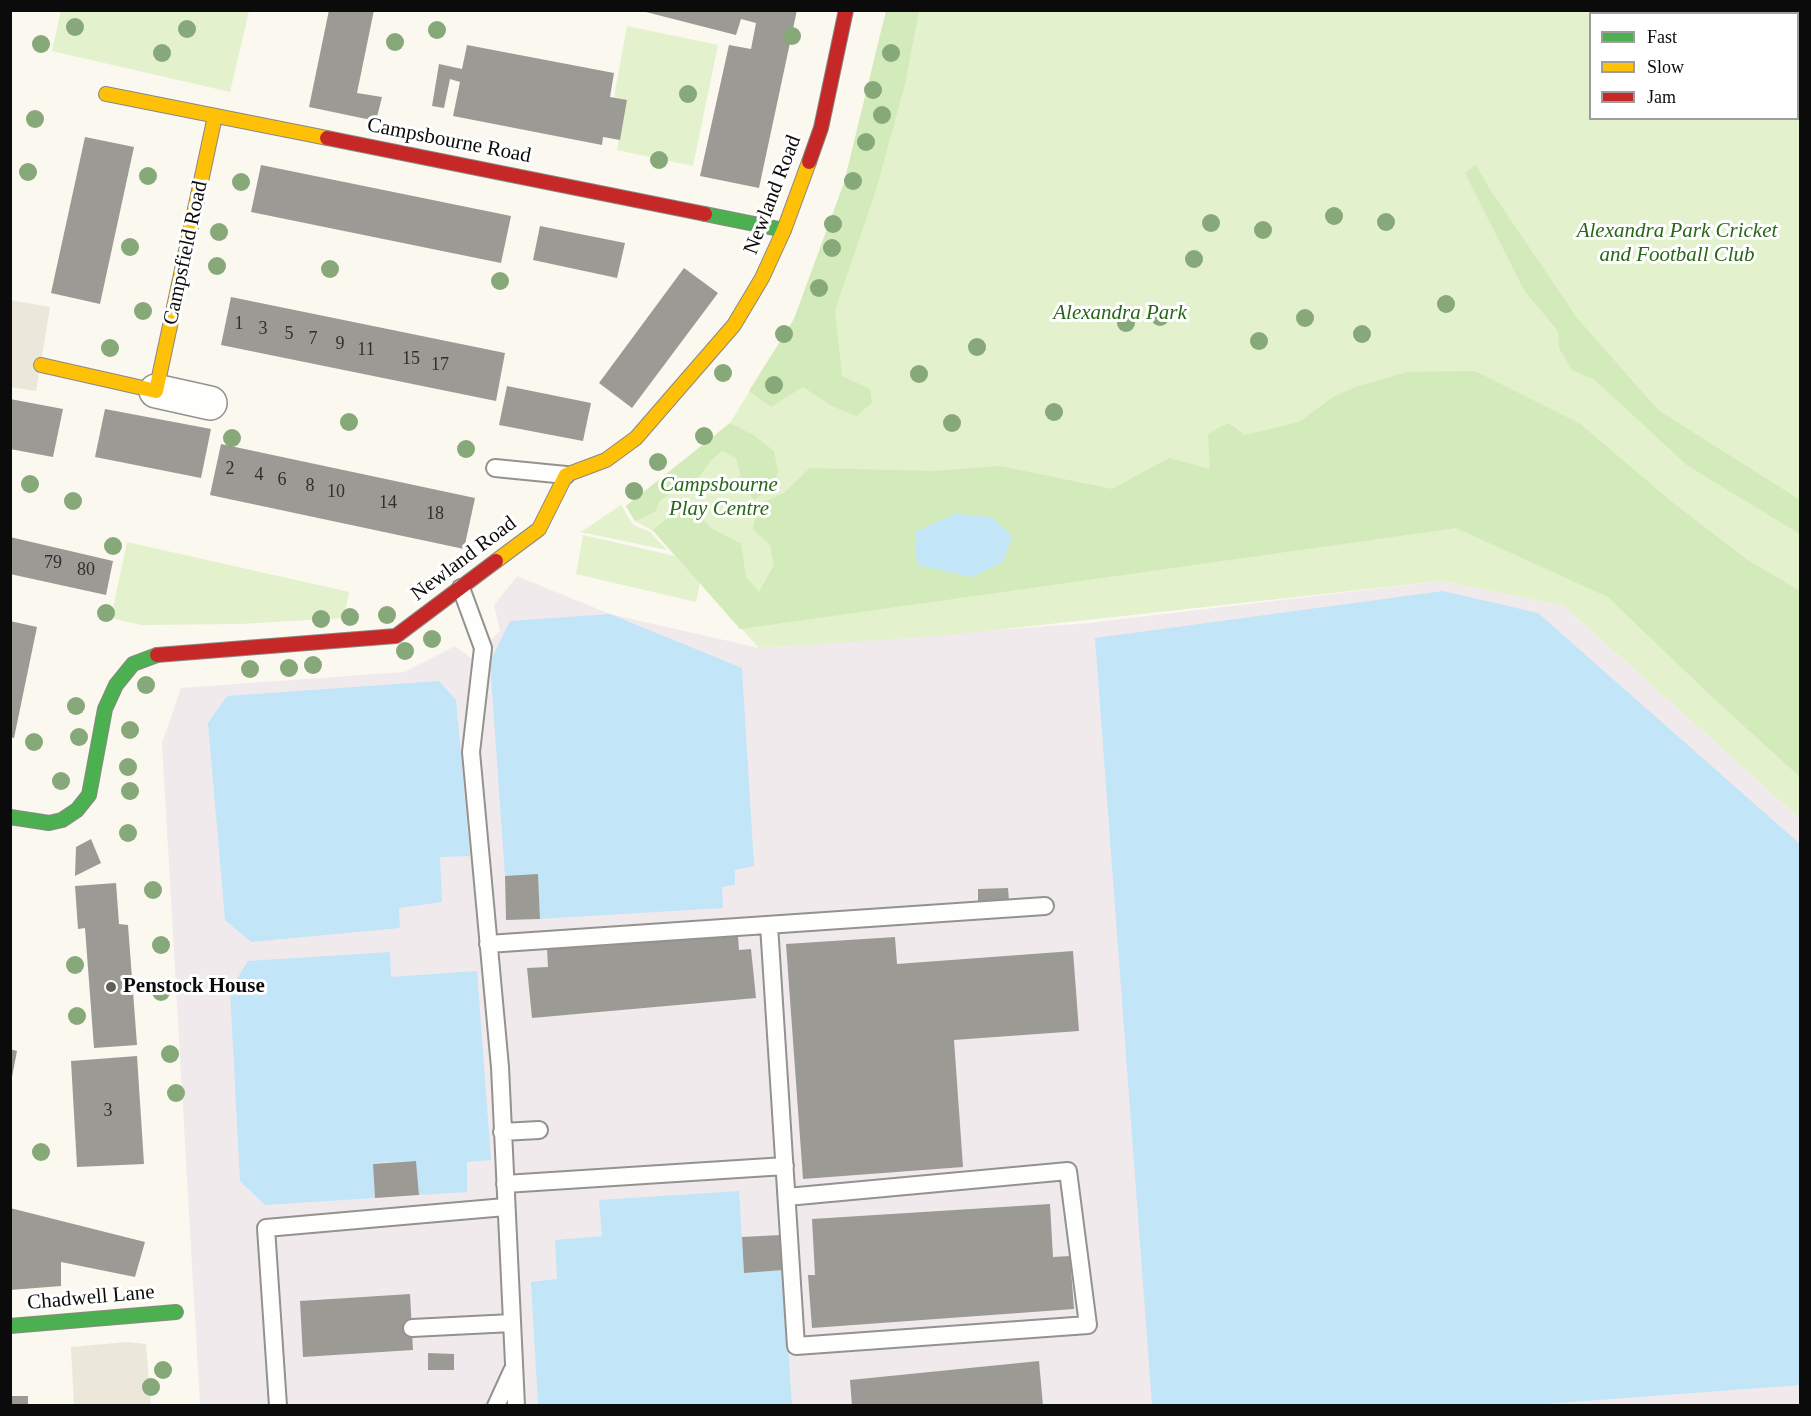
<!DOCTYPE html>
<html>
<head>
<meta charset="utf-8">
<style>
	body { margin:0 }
	#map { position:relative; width:1811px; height:1416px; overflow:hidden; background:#faf8ef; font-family:"Times New Roman",serif }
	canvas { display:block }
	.frame { position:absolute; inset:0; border:12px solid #0b0b0b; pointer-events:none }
	.legend { position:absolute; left:1589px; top:12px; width:210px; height:108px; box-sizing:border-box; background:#fff; border:2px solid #9d9d9d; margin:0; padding:8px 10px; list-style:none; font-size:18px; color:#0b0b0b }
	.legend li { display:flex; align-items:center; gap:12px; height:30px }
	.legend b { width:30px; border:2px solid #9d9d9d }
</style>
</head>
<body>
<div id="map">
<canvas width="1811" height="1416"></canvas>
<div class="frame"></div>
<ul class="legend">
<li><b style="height:8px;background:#4caf50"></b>Fast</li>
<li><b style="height:8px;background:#ffc107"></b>Slow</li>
<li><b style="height:8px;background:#c62828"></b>Jam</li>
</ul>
</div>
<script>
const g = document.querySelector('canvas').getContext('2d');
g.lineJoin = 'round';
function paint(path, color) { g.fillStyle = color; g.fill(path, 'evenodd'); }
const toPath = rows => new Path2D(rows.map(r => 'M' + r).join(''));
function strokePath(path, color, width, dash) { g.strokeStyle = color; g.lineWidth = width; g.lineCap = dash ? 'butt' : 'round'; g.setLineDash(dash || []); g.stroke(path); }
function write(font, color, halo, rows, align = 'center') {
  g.font = font + ' "Times New Roman",serif'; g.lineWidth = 6; g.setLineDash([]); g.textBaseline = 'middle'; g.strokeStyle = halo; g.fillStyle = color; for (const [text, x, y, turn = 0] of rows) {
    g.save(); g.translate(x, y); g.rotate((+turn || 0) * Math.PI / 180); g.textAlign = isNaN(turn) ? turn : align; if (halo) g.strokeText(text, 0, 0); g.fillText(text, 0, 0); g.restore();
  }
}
paint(toPath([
	[517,576,610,614,759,648,1088,623,1442,581,1564,606,1800,819,1800,1405,200,1405,162,743,181,688,404,672,455,646,471,658,500,631,494,605]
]), '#f1eaed');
paint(toPath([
	[61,11,61,10,249,11,230,92,52,51],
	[886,11,1800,11,1800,819,1564,606,1442,581,941,636,759,648,700,583,696,602,576,574,583,535,675,556,653,531,635,521,626,506,730,423,794,319,844,183],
	[1590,14,1798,14,1798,118,1590,118],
	[627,26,718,45,693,166,617,150,627,101,614,98],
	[621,505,633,525,650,532,667,550,581,532],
	[127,542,349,592,344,618,239,624,141,625,111,618]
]), '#e3f1cd');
paint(toPath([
	[886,11,919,11,905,84,876,190,835,310,842,376,870,389,872,403,856,416,832,406,803,387,771,407,749,391,794,319,844,183],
	[1476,165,1489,188,1577,318,1658,410,1800,500,1800,534,1688,466,1595,380,1572,370,1559,348,1558,331,1524,290,1465,173],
	[1475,371,1579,423,1672,502,1746,559,1800,591,1800,777,1708,693,1608,597,1456,528,740,629,653,530,678,510,696,511,711,528,741,544,746,577,759,592,774,565,770,545,753,529,759,504,784,493,810,468,935,471,1000,466,1112,489,1169,458,1210,469,1208,434,1228,423,1245,435,1299,422,1333,397,1356,387,1407,372],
	[730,423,753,435,774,451,778,471,774,487,754,500,743,486,736,458,722,451,711,460,700,476,660,500,655,512,635,521,626,506]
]), '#d3eaba');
paint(toPath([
	[10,300,50,307,36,391,11,387],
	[127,1342,146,1344,151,1405,74,1405,71,1347]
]), '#ebe7da');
paint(toPath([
	[955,514,992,517,1012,536,1003,562,972,577,917,565,915,532],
	[1443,591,1538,613,1800,844,1800,1385,1518,1406,1152,1405,1095,638],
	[610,614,742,668,754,866,735,870,735,885,722,887,723,908,540,919,538,875,505,876,490,662,510,621],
	[439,681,456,700,470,856,440,857,442,902,399,908,400,928,251,942,225,920,208,723,227,696],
	[390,952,391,977,477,971,491,1160,467,1162,467,1192,419,1195,416,1161,373,1163,375,1198,265,1205,240,1181,230,990,248,961],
	[739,1191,744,1272,783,1270,792,1405,538,1405,531,1282,557,1279,555,1240,602,1236,599,1200]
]), '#c2e5f7');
paint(toPath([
	[329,10,374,10,357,93,382,97,376,121,309,107],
	[638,10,797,10,759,188,700,176,729,45,751,49,756,23,741,19,736,35],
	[467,45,614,73,610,97,627,100,620,140,603,137,602,145,453,116,460,82,450,79,444,108,432,106,439,64,462,69],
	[85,137,134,147,100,304,51,293],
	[261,165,511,216,501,263,251,212],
	[540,226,625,243,617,278,533,260],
	[684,268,718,293,632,408,599,383],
	[231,297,505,353,496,401,221,345],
	[507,386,591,403,583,441,499,425],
	[10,399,63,409,53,457,10,449],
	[105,409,211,429,201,478,95,457],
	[221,444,475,498,464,549,210,495],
	[10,537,113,561,106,595,10,574],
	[10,621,37,627,14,738,10,737],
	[91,839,101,863,75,876,76,847],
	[538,874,540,919,506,920,505,876],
	[116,883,119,924,128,925,137,1045,94,1048,85,928,78,929,75,886],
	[1008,888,1009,901,978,904,978,889],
	[738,936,739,950,751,949,756,998,532,1018,527,968,548,967,547,949],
	[895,937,897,964,1073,951,1079,1031,954,1040,963,1167,803,1179,786,944],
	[10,1049,17,1051,12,1077,10,1077],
	[137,1056,144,1164,77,1167,71,1061],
	[416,1161,419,1195,375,1198,373,1164],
	[1050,1204,1053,1257,1070,1256,1074,1309,812,1328,808,1275,815,1275,812,1219],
	[10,1208,145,1242,135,1277,61,1262,61,1286,10,1290],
	[780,1235,783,1270,744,1273,742,1237],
	[410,1294,413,1350,303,1357,300,1301],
	[428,1353,454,1354,454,1370,428,1370],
	[1039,1361,1043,1406,852,1406,850,1380],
	[10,1396,28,1396,28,1406,10,1406]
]), '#9c9a95');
const lane = toPath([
	[495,468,566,475],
	[461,588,483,648,471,752,500,1067,516,1406],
	[769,925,796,1346,1088,1325,1068,1171,787,1197],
	[488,944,1045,906],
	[502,1132,539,1130],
	[505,1184,785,1166],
	[412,1328,512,1323],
	[278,1406,266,1228,505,1207],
	[496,1406,512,1371]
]);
const street = toPath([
	[156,391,210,403]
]);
const fast = toPath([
	[705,214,784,230],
	[10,817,49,823,62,820,77,810,89,795,105,709,116,685,133,664,157,655],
	[10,1326,176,1312]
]);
const slow = toPath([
	[106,94,327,138],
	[41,365,156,391,215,116],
	[496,561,539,529,566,475,606,460,636,438,734,325,762,278,784,230,809,162]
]);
const jam = toPath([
	[327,138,705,214],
	[809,162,821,128,846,10],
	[157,655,396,636,496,561]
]);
strokePath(lane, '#93928e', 20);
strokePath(street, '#93928e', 36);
strokePath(fast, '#898884', 16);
strokePath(slow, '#898884', 16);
strokePath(jam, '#898884', 16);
strokePath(lane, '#fefefd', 16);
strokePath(street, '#fefefd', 33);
strokePath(fast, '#4caf50', 14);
strokePath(slow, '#ffc107', 14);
strokePath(jam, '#c62828', 14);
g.fillStyle = '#87a879';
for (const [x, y] of [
	[75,27],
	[187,29],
	[437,30],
	[792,36],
	[395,42],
	[41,44],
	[162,53],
	[891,53],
	[873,90],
	[688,94],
	[882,115],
	[35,119],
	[866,142],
	[659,160],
	[28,172],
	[148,176],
	[853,181],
	[241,182],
	[1334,216],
	[1386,222],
	[1211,223],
	[833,224],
	[1263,230],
	[219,232],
	[130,247],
	[832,248],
	[1194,259],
	[217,266],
	[330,269],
	[500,281],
	[819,288],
	[1446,304],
	[143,311],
	[1160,317],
	[1305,318],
	[1126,323],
	[784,334],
	[1362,334],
	[1259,341],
	[977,347],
	[110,348],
	[723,373],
	[919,374],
	[774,385],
	[1054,412],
	[349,422],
	[952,423],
	[704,436],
	[232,438],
	[466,449],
	[658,462],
	[30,484],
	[634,491],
	[73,501],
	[113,546],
	[106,613],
	[387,615],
	[350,617],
	[321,619],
	[432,639],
	[405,651],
	[313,665],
	[289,668],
	[250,669],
	[146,685],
	[76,706],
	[130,730],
	[79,737],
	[34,742],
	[128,767],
	[61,781],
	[130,791],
	[128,833],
	[153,890],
	[161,945],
	[75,965],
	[161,992],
	[77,1016],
	[170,1054],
	[176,1093],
	[41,1152],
	[163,1370],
	[151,1387]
]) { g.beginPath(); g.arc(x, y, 9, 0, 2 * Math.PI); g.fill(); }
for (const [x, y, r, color] of [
	[111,987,6,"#5f5e5b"]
]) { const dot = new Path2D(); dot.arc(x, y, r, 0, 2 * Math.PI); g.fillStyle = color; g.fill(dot); strokePath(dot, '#fff', 2); }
write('18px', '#2f2f2e', null, [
	["1",239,324],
	["3",263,329],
	["5",289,334],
	["7",313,339],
	["9",340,344],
	["11",366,350],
	["15",411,359],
	["17",440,365],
	["2",230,469],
	["4",259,475],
	["6",282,480],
	["8",310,486],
	["10",336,492],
	["14",388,503],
	["18",435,514],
	["79",53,563],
	["80",86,570],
	["3",108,1111]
]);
write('21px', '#0b0b0b', '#fff', [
	["Campsbourne Road",449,141,11],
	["Newland Road",773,195,-69],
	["Campsfield Road",186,253,-78],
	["Newland Road",464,559,-37],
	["Chadwell Lane",91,1298,-5]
]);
write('italic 21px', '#296718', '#fff', [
	["Alexandra Park Cricket",1677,231],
	["and Football Club",1677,255],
	["Alexandra Park",1120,313],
	["Campsbourne",719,485],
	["Play Centre",719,509]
]);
write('bold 21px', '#0b0b0b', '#fff', [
	["Penstock House",123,987]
], 'left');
</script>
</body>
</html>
